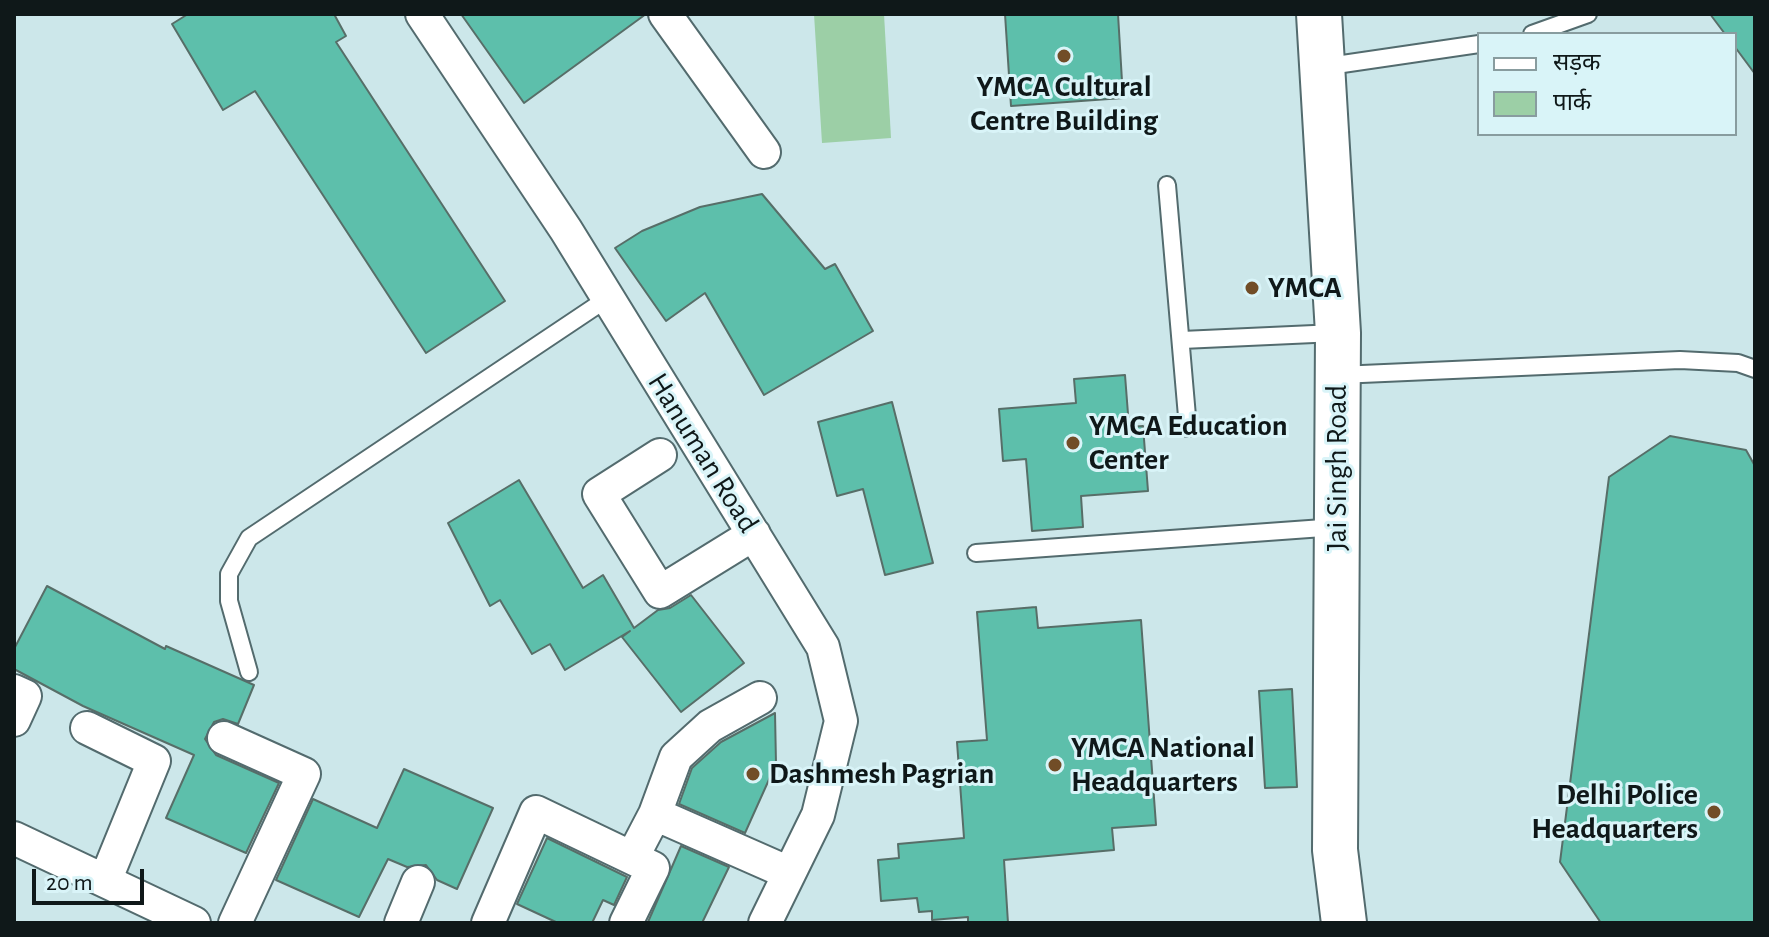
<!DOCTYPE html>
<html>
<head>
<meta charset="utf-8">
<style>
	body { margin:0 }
	#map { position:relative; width:1769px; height:937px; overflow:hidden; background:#cce7ea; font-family:"Alegreya Sans","Noto Sans Devanagari",sans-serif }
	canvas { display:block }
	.frame { position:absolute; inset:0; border:16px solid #0f1819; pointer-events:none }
	.legend { position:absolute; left:1477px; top:32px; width:260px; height:104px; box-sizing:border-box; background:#d9f4f8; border:2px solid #889c9f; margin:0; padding:10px 14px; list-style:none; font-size:24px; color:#0f1819 }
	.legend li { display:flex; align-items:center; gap:16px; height:40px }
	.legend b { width:40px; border:2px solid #889c9f }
	.scale { position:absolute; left:32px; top:869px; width:112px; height:36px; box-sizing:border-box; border:4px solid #0f1819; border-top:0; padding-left:10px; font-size:24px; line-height:28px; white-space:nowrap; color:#0f1819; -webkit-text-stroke:6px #d9f4f8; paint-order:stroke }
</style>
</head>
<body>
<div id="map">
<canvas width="1769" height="937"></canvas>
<div class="frame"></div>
<ul class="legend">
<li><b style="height:10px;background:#fff"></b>सड़क</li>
<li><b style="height:22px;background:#9ccfa6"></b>पार्क</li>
</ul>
<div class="scale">20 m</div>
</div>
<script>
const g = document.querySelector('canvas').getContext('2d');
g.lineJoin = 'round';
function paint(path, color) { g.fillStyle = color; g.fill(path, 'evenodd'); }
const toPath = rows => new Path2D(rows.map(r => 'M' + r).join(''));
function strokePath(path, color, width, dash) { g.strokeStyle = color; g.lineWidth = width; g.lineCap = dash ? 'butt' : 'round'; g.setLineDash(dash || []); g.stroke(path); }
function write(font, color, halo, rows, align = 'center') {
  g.font = font + ' "Alegreya Sans",sans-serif'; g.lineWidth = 6; g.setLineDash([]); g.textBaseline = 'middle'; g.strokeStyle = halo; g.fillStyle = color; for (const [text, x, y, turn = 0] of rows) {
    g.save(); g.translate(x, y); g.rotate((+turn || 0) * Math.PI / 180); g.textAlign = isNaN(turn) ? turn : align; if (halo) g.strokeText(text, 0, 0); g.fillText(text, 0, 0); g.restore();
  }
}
paint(toPath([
	[814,14,884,14,891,138,822,143]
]), '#9ccfa6');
const building = toPath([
	[188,14,334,14,346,36,336,42,505,301,426,353,255,91,223,110,172,24,188,14],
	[461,14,646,14,524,103,461,14],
	[1005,14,1118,14,1123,98,1011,106,1005,14],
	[1710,14,1755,14,1755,74,1735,47,1735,34,1725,34,1710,14],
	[762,194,825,269,835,264,873,331,764,395,705,293,666,321,615,248,642,231,700,207,762,194],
	[1125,375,1129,427,1143,426,1148,491,1081,496,1083,527,1032,531,1026,459,1003,461,999,409,1076,403,1074,379,1125,375],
	[892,402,933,563,885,575,863,489,837,496,818,422,892,402],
	[1670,436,1746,450,1755,466,1755,923,1601,923,1560,862,1609,477,1670,436],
	[519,480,583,588,603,575,634,628,658,610,670,608,691,595,744,663,681,712,622,637,630,631,565,670,550,644,532,654,500,600,490,606,448,523,519,480],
	[47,586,165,649,166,646,254,685,238,724,223,719,214,722,205,739,216,755,279,783,246,853,166,818,194,755,83,706,14,669,14,649,47,586],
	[1036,607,1038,628,1141,620,1156,825,1112,828,1114,850,1004,860,1008,923,968,923,968,917,932,920,932,911,919,912,917,898,881,901,878,860,899,858,898,844,964,838,957,742,987,740,977,612,1036,607],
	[1292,689,1297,787,1265,788,1259,691,1292,689],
	[775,713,776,764,745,833,679,804,692,768,721,742,775,713],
	[404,769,493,808,457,889,437,880,426,865,407,867,388,859,359,917,276,880,313,799,377,828,404,769],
	[547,838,627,877,614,905,603,900,592,923,558,923,517,904,547,838],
	[681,846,729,867,702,923,651,923,648,922,681,846]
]);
paint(building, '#5dbfab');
strokePath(building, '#576e68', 2);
const lane = toPath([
	[1532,34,1588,14],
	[1322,67,1479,44],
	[1167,185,1188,428],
	[1182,340,1336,333],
	[1339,375,1680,360,1738,363,1755,369],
	[976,553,1337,527],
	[249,672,229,601,229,574,249,538,608,298]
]);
const street = toPath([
	[422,14,566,230,823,647,841,721,818,815,765,923],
	[665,14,764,152],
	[660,455,599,494,660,592,754,534],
	[14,691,25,696,14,720],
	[87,728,154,761,105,881],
	[224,738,304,774,235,923],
	[655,814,789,873],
	[14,838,194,923],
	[632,858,655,814,676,757,710,726,760,698],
	[401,923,418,882],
	[488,923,536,812,653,868,626,923]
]);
const secondary = toPath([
	[1319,14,1338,333,1335,850,1344,923]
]);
strokePath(lane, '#536b6e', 20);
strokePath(street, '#536b6e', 36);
strokePath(secondary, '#536b6e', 48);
strokePath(lane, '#fff', 16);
strokePath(street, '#fff', 32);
strokePath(secondary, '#fff', 44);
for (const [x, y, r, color] of [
	[1064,56,8,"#714d27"],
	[1252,288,8,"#714d27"],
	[1073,443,8,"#714d27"],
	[1055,765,8,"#714d27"],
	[753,774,8,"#714d27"],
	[1714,812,8,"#714d27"]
]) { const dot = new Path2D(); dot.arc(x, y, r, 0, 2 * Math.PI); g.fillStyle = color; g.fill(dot); strokePath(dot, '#d9f4f8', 3); }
write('bold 30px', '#0f1819', '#d9f4f8', [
	["YMCA Cultural",1064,87,"center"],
	["Centre Building",1064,121,"center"],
	["YMCA",1268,288],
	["YMCA Education",1089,426],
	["Center",1089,460],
	["YMCA National",1071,748],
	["Headquarters",1071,782],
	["Dashmesh Pagrian",769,774],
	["Delhi Police",1698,795,"right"],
	["Headquarters",1698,829,"right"]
], 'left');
write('30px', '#0f1819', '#d9f4f8', [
	["Hanuman Road",703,453,58],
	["Jai Singh Road",1337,468,-90]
]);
</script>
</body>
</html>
